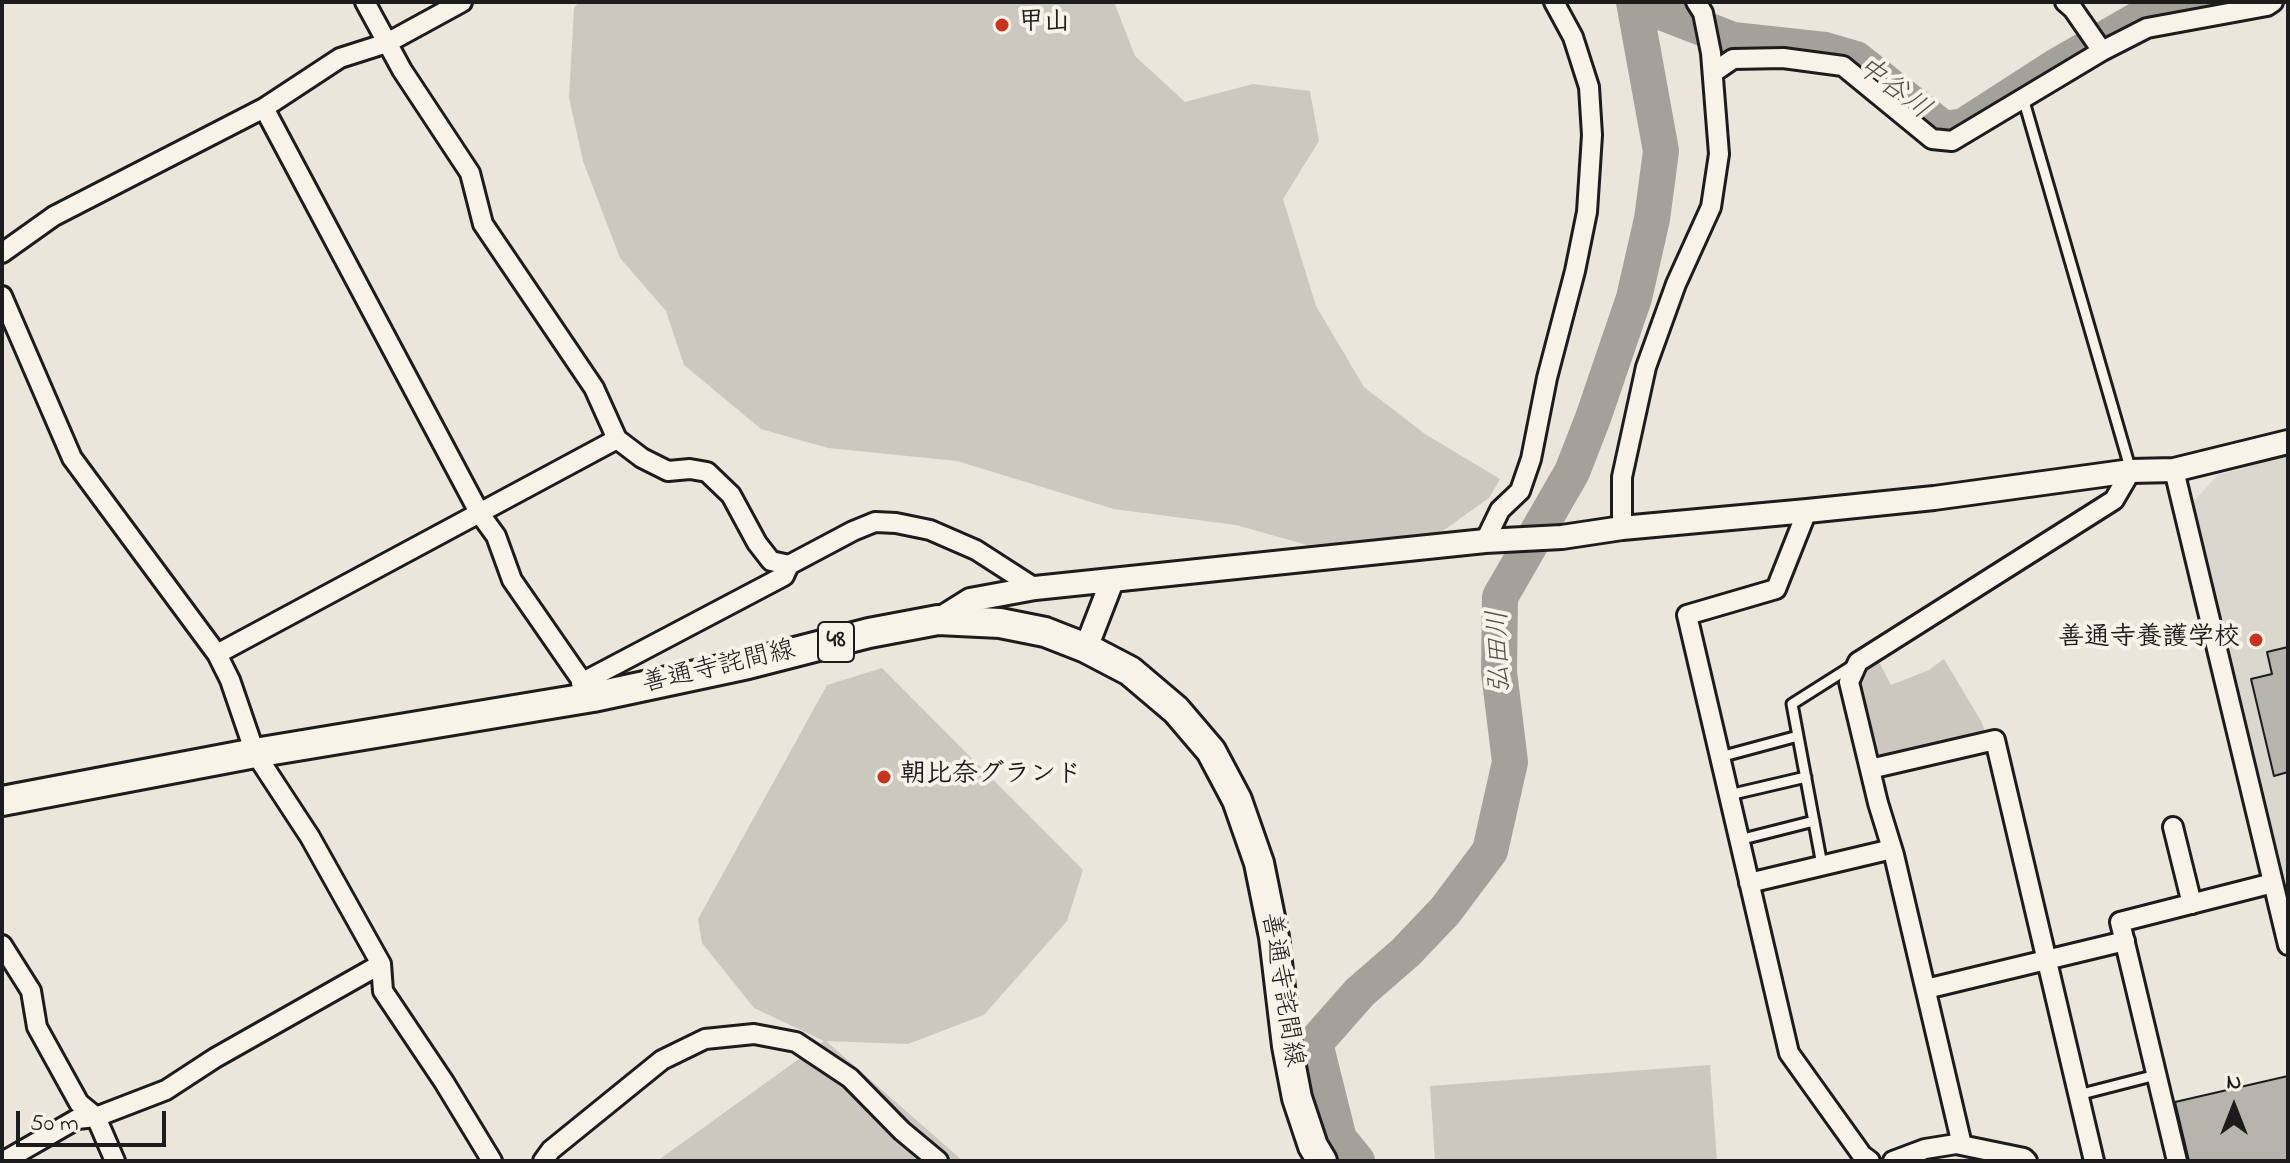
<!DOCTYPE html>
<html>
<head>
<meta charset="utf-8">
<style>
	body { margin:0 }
	#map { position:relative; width:2290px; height:1163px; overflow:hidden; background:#eae6dc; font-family:"Indie Flower",sans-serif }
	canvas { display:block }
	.frame { position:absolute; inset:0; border:4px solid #1c1c1c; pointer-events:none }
	.north { position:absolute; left:2194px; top:1067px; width:80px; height:80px; -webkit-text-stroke:6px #f7f3e8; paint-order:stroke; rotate:0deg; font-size:22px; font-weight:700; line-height:32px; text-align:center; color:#1c1c1c }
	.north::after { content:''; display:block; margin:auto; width:28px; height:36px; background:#1c1c1c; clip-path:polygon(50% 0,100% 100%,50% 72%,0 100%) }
	.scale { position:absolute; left:16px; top:1111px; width:150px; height:36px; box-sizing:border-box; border:4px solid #1c1c1c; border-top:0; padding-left:10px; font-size:24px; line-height:28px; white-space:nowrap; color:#1c1c1c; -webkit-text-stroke:6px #f7f3e8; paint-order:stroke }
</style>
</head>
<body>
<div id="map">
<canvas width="2290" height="1163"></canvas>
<div class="frame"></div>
<div class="north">N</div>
<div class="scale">50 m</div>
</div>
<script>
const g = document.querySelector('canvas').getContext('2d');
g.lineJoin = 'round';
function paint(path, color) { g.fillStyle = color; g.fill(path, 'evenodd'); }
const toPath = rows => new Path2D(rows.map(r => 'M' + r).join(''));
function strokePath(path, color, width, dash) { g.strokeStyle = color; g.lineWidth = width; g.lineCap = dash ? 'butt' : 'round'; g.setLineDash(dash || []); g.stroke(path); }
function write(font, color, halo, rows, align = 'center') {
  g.font = font + ' "Indie Flower","Klee One",sans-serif'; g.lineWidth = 8; g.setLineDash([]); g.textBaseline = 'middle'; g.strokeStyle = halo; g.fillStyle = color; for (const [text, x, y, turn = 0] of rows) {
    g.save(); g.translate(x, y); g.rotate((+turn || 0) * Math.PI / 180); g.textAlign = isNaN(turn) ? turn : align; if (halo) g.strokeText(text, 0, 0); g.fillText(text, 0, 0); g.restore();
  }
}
paint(toPath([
	[2288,456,2288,908,2192,503,2218,475]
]), '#dad7ce');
paint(toPath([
	[579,2,1114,2,1135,56,1185,102,1253,84,1310,91,1319,141,1283,199,1316,306,1364,387,1425,434,1500,479,1489,498,1437,535,1307,545,1236,525,1114,509,957,461,828,448,761,429,684,365,666,311,620,258,583,161,569,98,574,8],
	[1944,659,1981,721,1986,733,1885,757,1874,751,1856,680,1861,668,1878,660,1891,685,1929,670],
	[882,668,1083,870,1067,921,984,1015,908,1044,826,1041,963,1161,657,1161,824,1041,754,1008,702,943,698,919,827,685],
	[1710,1065,1717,1161,1435,1161,1430,1086]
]), '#ccc8c0');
strokePath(toPath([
	[1635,2,1733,40,1825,50,1856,59,1944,129,1964,126,2057,66,2141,18,2219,2],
	[1357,1161,1339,1139,1315,1043,1360,992,1406,952,1445,911,1490,851,1510,762,1499,672,1500,597,1572,472,1593,418,1634,298,1652,219,1661,151,1634,2]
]), '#a3a19a', 36);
const building = toPath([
	[2288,647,2288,772,2274,776,2251,679,2272,674,2267,652,2288,647],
	[2288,1076,2288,1161,2189,1161,2175,1102,2288,1076]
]);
paint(building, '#b6b4ac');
strokePath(building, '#1c1c1c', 2);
const service = toPath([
	[2023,98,2131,471],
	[1720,757,1798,736],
	[1729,795,1806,777],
	[1739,840,1814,821],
	[1822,865,1792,704,1852,666],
	[2078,1095,2156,1075]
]);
const minor = toPath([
	[365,2,402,70,470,173,483,224,594,388,617,439,642,458,668,471,690,469,707,472,731,495,757,543,771,561,789,565,853,531,875,522,896,523,930,530,976,550,1035,588],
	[2065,2,2073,9,2102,51],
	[1714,72,1733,59,1783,58,1843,66,1932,139,1952,141,2102,51,2147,28,2267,6,2273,2],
	[264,108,480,514,496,536,512,580,593,697],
	[2,253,54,216,264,108,340,58,387,43,462,2],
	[2,296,72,458,217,654,230,680,255,753,310,837,381,964,383,991,444,1082,492,1161],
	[2174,470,2288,945],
	[1807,511,1776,589,1687,615,1789,1053,1862,1155,1870,1161],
	[1622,528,1622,477,1646,367,1676,284,1711,207,1719,154,1711,53,1703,13,1696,2],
	[1485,541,1500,510,1520,491,1531,459,1547,378,1575,271,1587,212,1592,135,1589,87,1573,37,1554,2],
	[217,654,617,439],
	[581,683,784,576,789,565],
	[1870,769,1995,740,2094,1161],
	[2173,827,2192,904],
	[1749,883,1892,849],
	[2,945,31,991,37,1027,79,1103,96,1117,115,1161],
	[1926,989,2125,941],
	[1962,1145,1894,855,1878,803,1849,682,1858,662,2114,500,2131,471],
	[4,1161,77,1119,96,1117,166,1090,215,1058,381,964],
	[543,1161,551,1150,662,1060,705,1039,754,1034,796,1042,850,1078,902,1131,938,1161],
	[1893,1161,1925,1149,1956,1144,2024,1158,2027,1161],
	[2177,1161,2120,922,2273,883]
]);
const tertiary = toPath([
	[938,620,970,600,1035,588,1485,541,1562,537,1622,528,1807,511,1934,498,2131,471,2174,470,2288,442],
	[1086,648,1112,581]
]);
const primary = toPath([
	[2,801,255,753,593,697,748,664,869,633,938,620,1000,623,1045,632,1086,648,1130,671,1176,710,1211,751,1237,800,1259,863,1274,937,1287,1046,1297,1098,1313,1146,1322,1161]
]);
strokePath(service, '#1c1c1c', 15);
strokePath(minor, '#1c1c1c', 24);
strokePath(tertiary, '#1c1c1c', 28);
strokePath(primary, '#1c1c1c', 34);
strokePath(service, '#f7f3e8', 9);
strokePath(minor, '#f7f3e8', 18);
strokePath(tertiary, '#f7f3e8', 22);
strokePath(primary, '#f7f3e8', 28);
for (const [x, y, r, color] of [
	[1002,25,8,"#c8321e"],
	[2256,640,8,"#c8321e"],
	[884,777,8,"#c8321e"]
]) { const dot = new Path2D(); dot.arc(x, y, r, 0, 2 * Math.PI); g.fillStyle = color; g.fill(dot); strokePath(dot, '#f7f3e8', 3); }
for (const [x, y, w] of [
	[836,642,36]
]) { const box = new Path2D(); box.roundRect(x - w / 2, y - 20, w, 40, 6); g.fillStyle = '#f7f3e8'; g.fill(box); strokePath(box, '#1c1c1c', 2); }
write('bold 24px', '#1c1c1c', null, [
	["48",836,642]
]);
write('bold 26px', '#1c1c1c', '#f7f3e8', [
	["甲山",1018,25],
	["善通寺養護学校",2240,640,"right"],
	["朝比奈グランド",900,777]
], 'left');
write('26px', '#1c1c1c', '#f7f3e8', [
	["善通寺詫間線",719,669,-13],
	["善通寺詫間線",1280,990,81]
]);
write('italic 28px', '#52514e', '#f7f3e8', [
	["中谷川",1892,90,37],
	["弘田川",1502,652,-92]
]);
</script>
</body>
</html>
